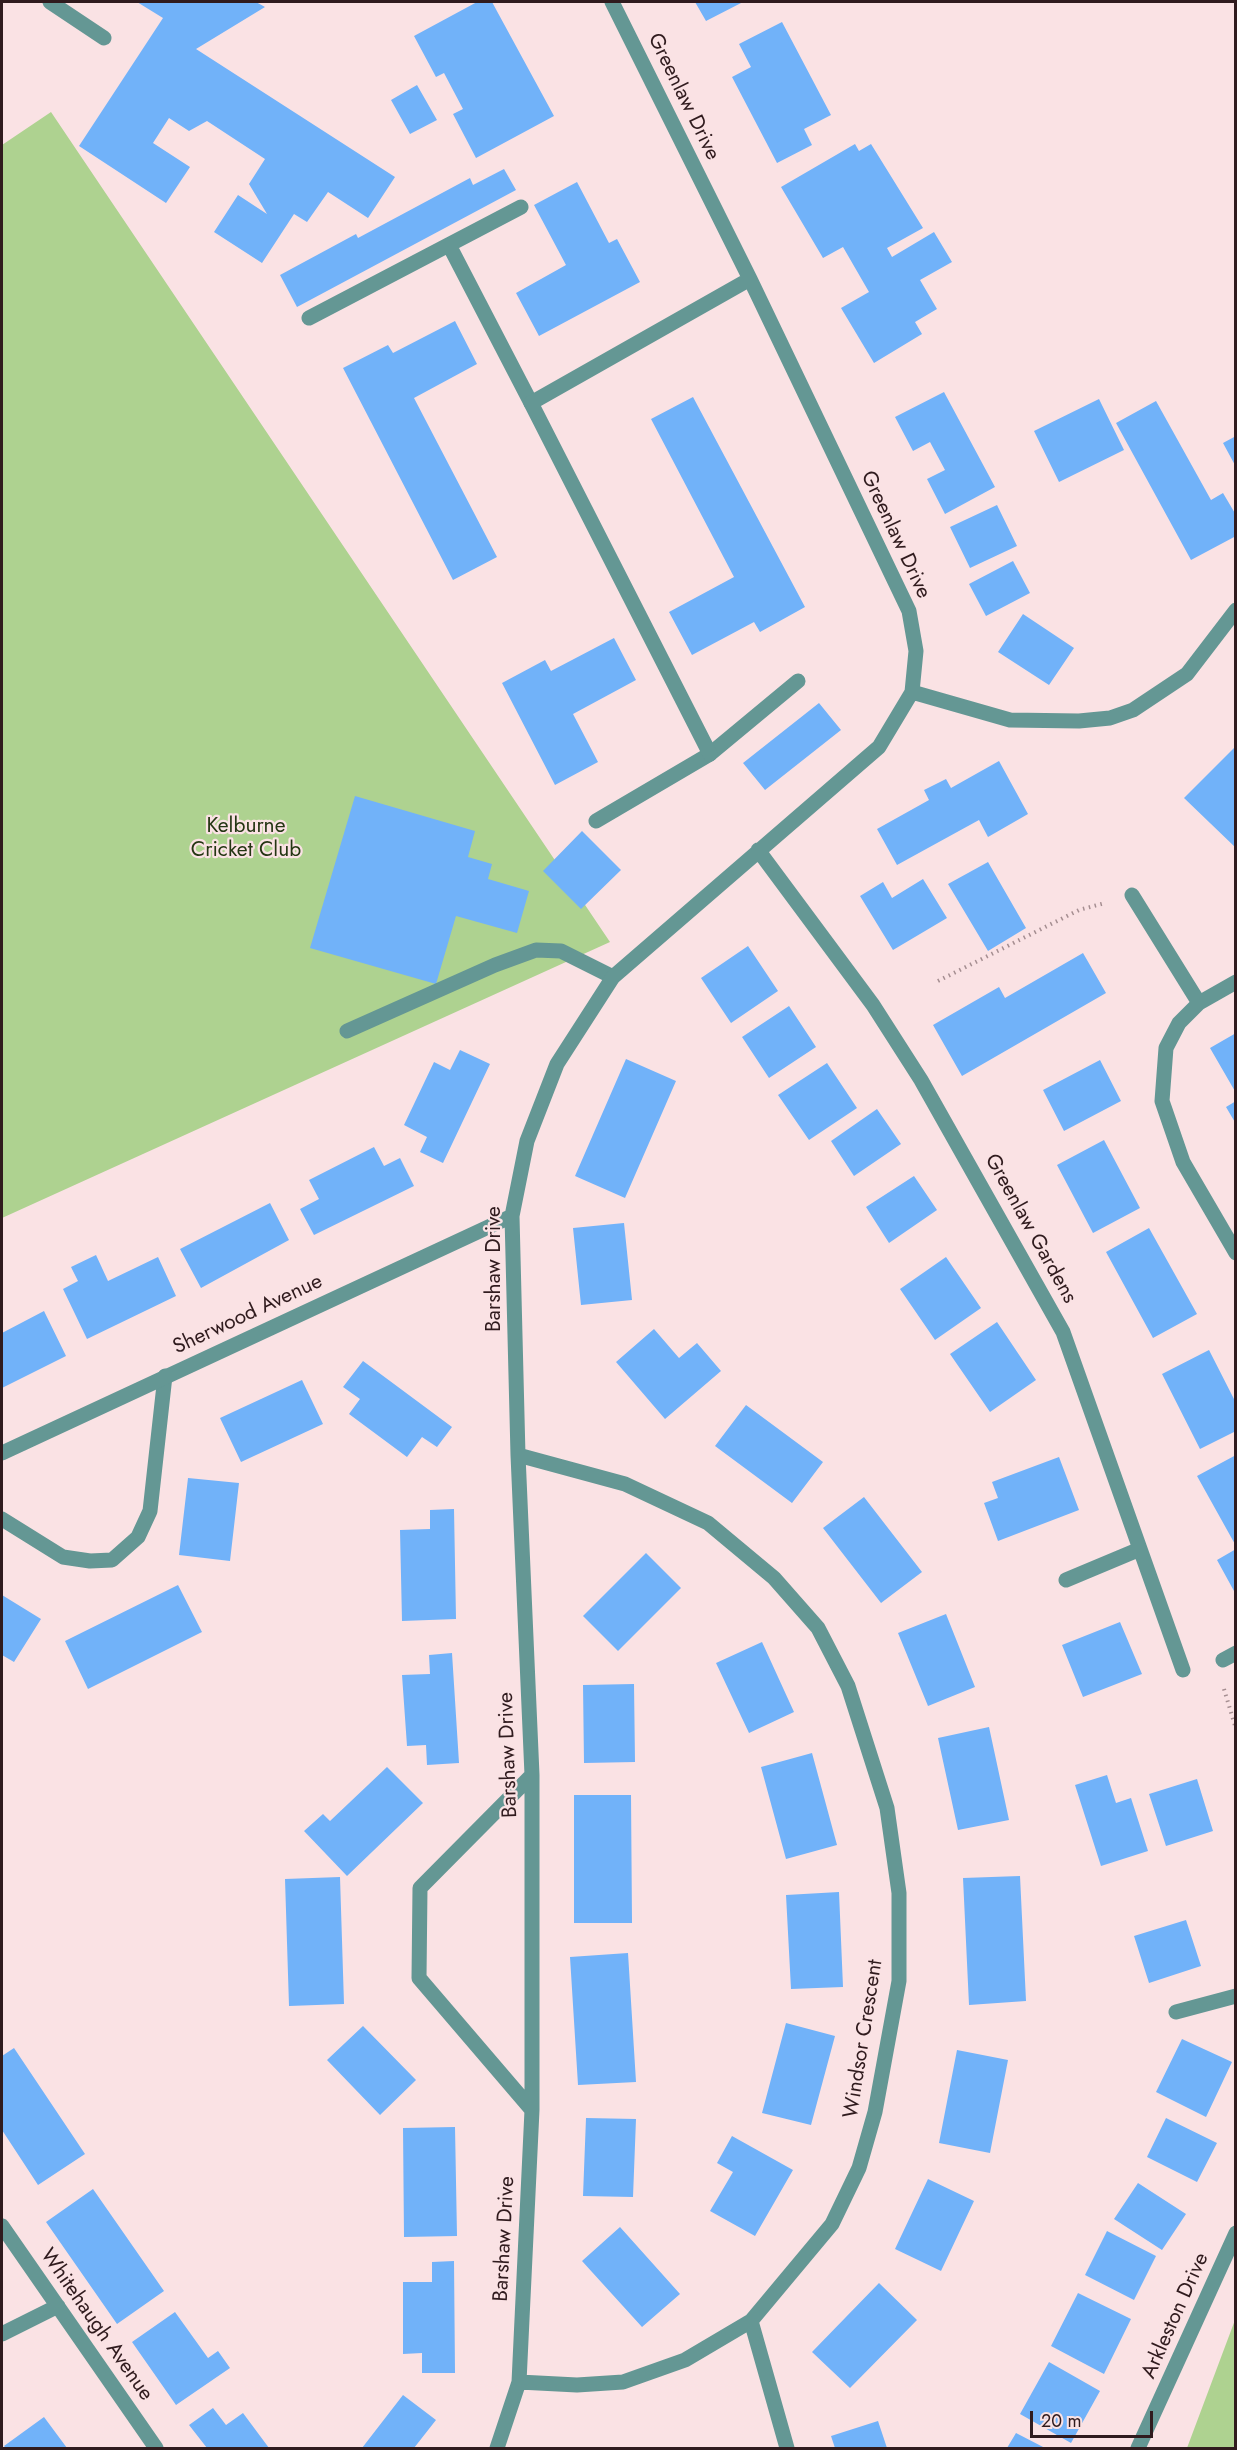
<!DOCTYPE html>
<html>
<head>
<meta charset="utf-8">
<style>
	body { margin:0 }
	#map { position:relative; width:1237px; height:2450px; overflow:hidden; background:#fae2e4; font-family:Jost,sans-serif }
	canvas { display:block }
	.frame { position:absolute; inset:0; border:3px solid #301b1e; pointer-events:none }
	.scale { position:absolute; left:1030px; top:2411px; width:123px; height:27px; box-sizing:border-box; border:3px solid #301b1e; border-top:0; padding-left:8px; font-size:18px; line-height:21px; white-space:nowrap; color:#301b1e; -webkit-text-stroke:4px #fae2e4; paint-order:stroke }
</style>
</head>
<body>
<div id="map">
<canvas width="1237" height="2450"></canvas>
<div class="frame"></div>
<div class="scale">20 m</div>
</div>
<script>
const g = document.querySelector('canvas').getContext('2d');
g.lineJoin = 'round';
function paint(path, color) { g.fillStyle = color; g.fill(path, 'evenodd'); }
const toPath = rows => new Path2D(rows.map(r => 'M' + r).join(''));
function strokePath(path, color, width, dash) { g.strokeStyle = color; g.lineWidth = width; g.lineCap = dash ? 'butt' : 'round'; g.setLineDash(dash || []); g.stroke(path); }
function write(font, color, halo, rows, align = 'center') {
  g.font = font + ' Jost,sans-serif'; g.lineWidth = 4.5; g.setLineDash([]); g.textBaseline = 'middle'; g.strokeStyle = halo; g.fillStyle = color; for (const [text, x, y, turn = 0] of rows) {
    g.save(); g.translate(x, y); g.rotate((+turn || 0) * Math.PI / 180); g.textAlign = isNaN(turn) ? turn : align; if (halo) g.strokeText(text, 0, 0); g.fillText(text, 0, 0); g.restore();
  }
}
paint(toPath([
	[51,112,610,942,2,1218,2,145],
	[1235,2320,1235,2448,1187,2448]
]), '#aed290');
paint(toPath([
	[137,2,256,2,265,7,196,49,395,177,368,218,328,192,307,222,294,214,262,263,214,232,238,195,267,214,249,184,265,159,207,121,189,131,169,118,153,143,190,167,166,203,79,146,163,18],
	[477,2,492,2,554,116,476,158,453,114,463,109,444,73,436,77,414,36],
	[695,2,743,2,706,21],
	[782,22,831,115,804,129,812,145,777,163,732,77,751,67,739,44],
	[417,85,437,120,410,134,391,100],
	[855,144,859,151,871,144,923,228,887,248,892,257,934,232,952,262,920,280,937,309,915,322,922,334,874,363,841,308,869,292,843,247,823,258,781,187],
	[504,169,516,190,297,307,280,275,356,234,358,238,470,178,473,185],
	[577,182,609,243,617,239,640,282,539,336,516,293,566,265,534,205],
	[455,321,477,364,414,398,497,557,453,580,343,368,388,345,393,353],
	[944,392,995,487,945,514,927,479,945,470,930,442,913,451,895,417],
	[693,397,805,607,760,632,754,622,692,655,669,612,734,577,651,419],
	[1099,399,1124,450,1059,482,1034,431],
	[1156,401,1211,500,1223,493,1236,515,1236,536,1191,560,1116,423],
	[1236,436,1236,467,1223,443],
	[997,505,1017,546,970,568,950,527],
	[1013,561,1030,593,986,616,969,584],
	[1023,614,1074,648,1049,685,998,652],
	[614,638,636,680,573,714,598,762,555,785,502,683,545,660,551,671],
	[819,703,841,730,765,790,743,763],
	[1236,746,1236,848,1184,798],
	[999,761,1028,814,988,837,979,820,897,865,877,829,929,800,924,790,946,779,951,788],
	[355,796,475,831,468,857,492,864,488,879,529,891,517,933,456,916,436,984,310,948],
	[582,831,621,870,581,909,543,871],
	[988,862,1026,928,988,951,948,884],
	[923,879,947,918,893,950,860,896,883,882,892,898],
	[748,946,778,991,731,1023,701,978],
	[1083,953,1106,993,962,1076,933,1025,999,987,1005,998],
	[789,1006,816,1047,769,1078,742,1037],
	[1236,1033,1236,1093,1210,1048],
	[460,1050,490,1064,443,1163,420,1152,427,1137,404,1125,434,1062,450,1070],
	[626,1059,676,1081,625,1198,575,1176],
	[1100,1060,1121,1101,1064,1131,1043,1090],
	[827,1063,857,1108,809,1140,778,1095],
	[1236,1101,1236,1124,1226,1107],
	[877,1109,901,1144,854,1176,831,1141],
	[1104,1140,1140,1208,1093,1233,1057,1165],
	[374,1147,384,1166,400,1158,414,1186,314,1235,300,1209,319,1199,309,1180],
	[914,1176,937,1210,889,1243,866,1207],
	[270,1203,289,1240,201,1288,180,1249],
	[624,1223,632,1300,581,1305,573,1228],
	[1149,1228,1197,1314,1153,1338,1106,1252],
	[96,1255,108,1281,158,1257,176,1296,87,1339,63,1289,78,1281,71,1267],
	[946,1257,981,1308,935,1340,900,1289],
	[44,1311,66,1356,2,1388,2,1333],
	[997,1322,1036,1380,990,1412,950,1354],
	[654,1329,679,1358,697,1343,721,1371,665,1419,616,1362],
	[1209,1350,1236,1403,1236,1431,1200,1449,1162,1374],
	[363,1361,452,1427,437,1447,422,1437,407,1457,349,1414,360,1399,343,1387],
	[302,1380,323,1424,241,1462,220,1418],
	[746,1405,823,1462,792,1503,715,1446],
	[1236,1455,1236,1546,1197,1476],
	[1059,1457,1079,1510,998,1541,984,1503,998,1498,992,1482],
	[188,1478,239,1483,230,1561,179,1555],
	[864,1497,922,1572,881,1603,823,1528],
	[454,1509,456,1619,402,1621,400,1530,430,1529,430,1510],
	[1236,1549,1236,1590,1234,1591,1217,1560],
	[646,1553,681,1588,618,1651,583,1616],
	[178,1585,202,1632,88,1689,65,1641],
	[2,1595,41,1619,14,1662,2,1655],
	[946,1614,975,1687,928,1706,898,1633],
	[1120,1622,1142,1674,1083,1697,1062,1645],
	[762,1642,794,1712,749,1733,716,1663],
	[452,1653,459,1763,427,1765,426,1745,407,1746,402,1675,430,1674,429,1655],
	[634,1684,635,1762,584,1763,583,1685],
	[989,1727,1009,1820,958,1830,938,1738],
	[812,1753,837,1845,786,1859,761,1767],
	[387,1767,423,1803,347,1876,304,1831,323,1814,330,1821],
	[1107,1775,1116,1803,1131,1798,1148,1851,1101,1866,1075,1785],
	[1197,1779,1213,1831,1166,1846,1149,1794],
	[574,1795,631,1795,632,1923,574,1923],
	[1020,1876,1026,2001,969,2005,963,1878],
	[340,1877,344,2004,289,2006,285,1879],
	[839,1892,843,1987,791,1989,786,1895],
	[1186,1920,1201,1966,1149,1983,1134,1936],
	[628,1953,636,2082,578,2085,570,1957],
	[786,2023,835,2036,811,2125,762,2113],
	[363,2026,416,2080,380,2115,327,2060],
	[1182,2039,1232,2062,1206,2117,1156,2092],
	[14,2048,85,2154,38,2185,2,2130,2,2056],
	[957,2050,1008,2060,990,2153,939,2143],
	[586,2118,636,2119,633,2197,583,2196],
	[1166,2118,1217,2143,1197,2182,1147,2157],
	[455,2127,457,2236,404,2237,403,2128],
	[732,2136,793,2170,755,2236,710,2211,733,2172,717,2163],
	[928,2179,974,2201,941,2271,895,2249],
	[1138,2183,1186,2214,1162,2250,1114,2219],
	[93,2189,164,2291,117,2324,46,2222],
	[620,2227,680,2294,642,2327,582,2261],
	[1107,2231,1156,2256,1134,2300,1085,2275],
	[454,2261,455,2373,422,2373,422,2353,403,2354,403,2282,432,2282,432,2262],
	[879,2283,917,2320,850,2388,812,2352],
	[1078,2293,1131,2319,1104,2374,1051,2346],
	[175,2312,208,2358,218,2351,230,2368,176,2405,132,2342],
	[1049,2362,1100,2391,1071,2443,1020,2414],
	[403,2395,436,2420,414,2448,362,2448],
	[213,2408,226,2425,243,2413,269,2448,207,2448,189,2425],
	[44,2417,67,2448,6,2448,4,2446],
	[878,2421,887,2448,835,2448,831,2436],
	[1016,2433,1045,2448,1007,2448]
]), '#71b2f9');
strokePath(toPath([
	[938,981,1079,910,1105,903],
	[1224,1689,1236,1729]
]), '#a58e91', 4, [1.5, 4.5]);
strokePath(toPath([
	[449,245,531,403],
	[309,318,521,207],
	[596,821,710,754,798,681],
	[347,1031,495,965,536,950,561,951,613,977],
	[2,1519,63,1557,90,1561,112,1560,138,1537,150,1511,165,1376]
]), '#649794', 15);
strokePath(toPath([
	[50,2,104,38],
	[912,692,1010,720,1079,721,1110,718,1133,710,1187,674,1236,610],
	[710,754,531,403,750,279],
	[758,850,873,1005,921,1080,1063,1332,1183,1670],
	[1132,895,1199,1003],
	[1236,982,1199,1003,1179,1023,1166,1048,1162,1101,1183,1162,1236,1253],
	[2,1453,512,1216],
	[518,1455,625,1484,708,1523,774,1578,818,1628,848,1686,887,1808,899,1893,899,1981,875,2112,859,2168,832,2224,751,2321,685,2360,623,2382,577,2385,519,2382],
	[1066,1580,1140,1549],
	[1223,1660,1236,1653],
	[1176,2012,1236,1996],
	[532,2110,419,1978,420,1888,532,1775],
	[2,2226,156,2448],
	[751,2321,787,2448],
	[2,2334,58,2306],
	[497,2448,519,2382,532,2110,532,1775,518,1455,512,1216,527,1141,557,1064,613,977,879,747,912,692,916,651,909,611,750,279,612,2],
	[1138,2448,1236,2233]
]), '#649794', 15);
write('21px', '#301b1e', '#fae2e4', [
	["Greenlaw Drive",683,97,64],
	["Greenlaw Drive",895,535,65],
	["Greenlaw Gardens",1030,1229,61],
	["Barshaw Drive",495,1269,-90],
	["Sherwood Avenue",248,1315,-25],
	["Barshaw Drive",509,1755,-92],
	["Windsor Crescent",864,2039,-81],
	["Barshaw Drive",505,2239,-87],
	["Arkleston Drive",1176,2316,-66],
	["Whitehaugh Avenue",96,2325,55]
]);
write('21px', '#243613', '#fae2e4', [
	["Kelburne",246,827],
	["Cricket Club",246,851]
]);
</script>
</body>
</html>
